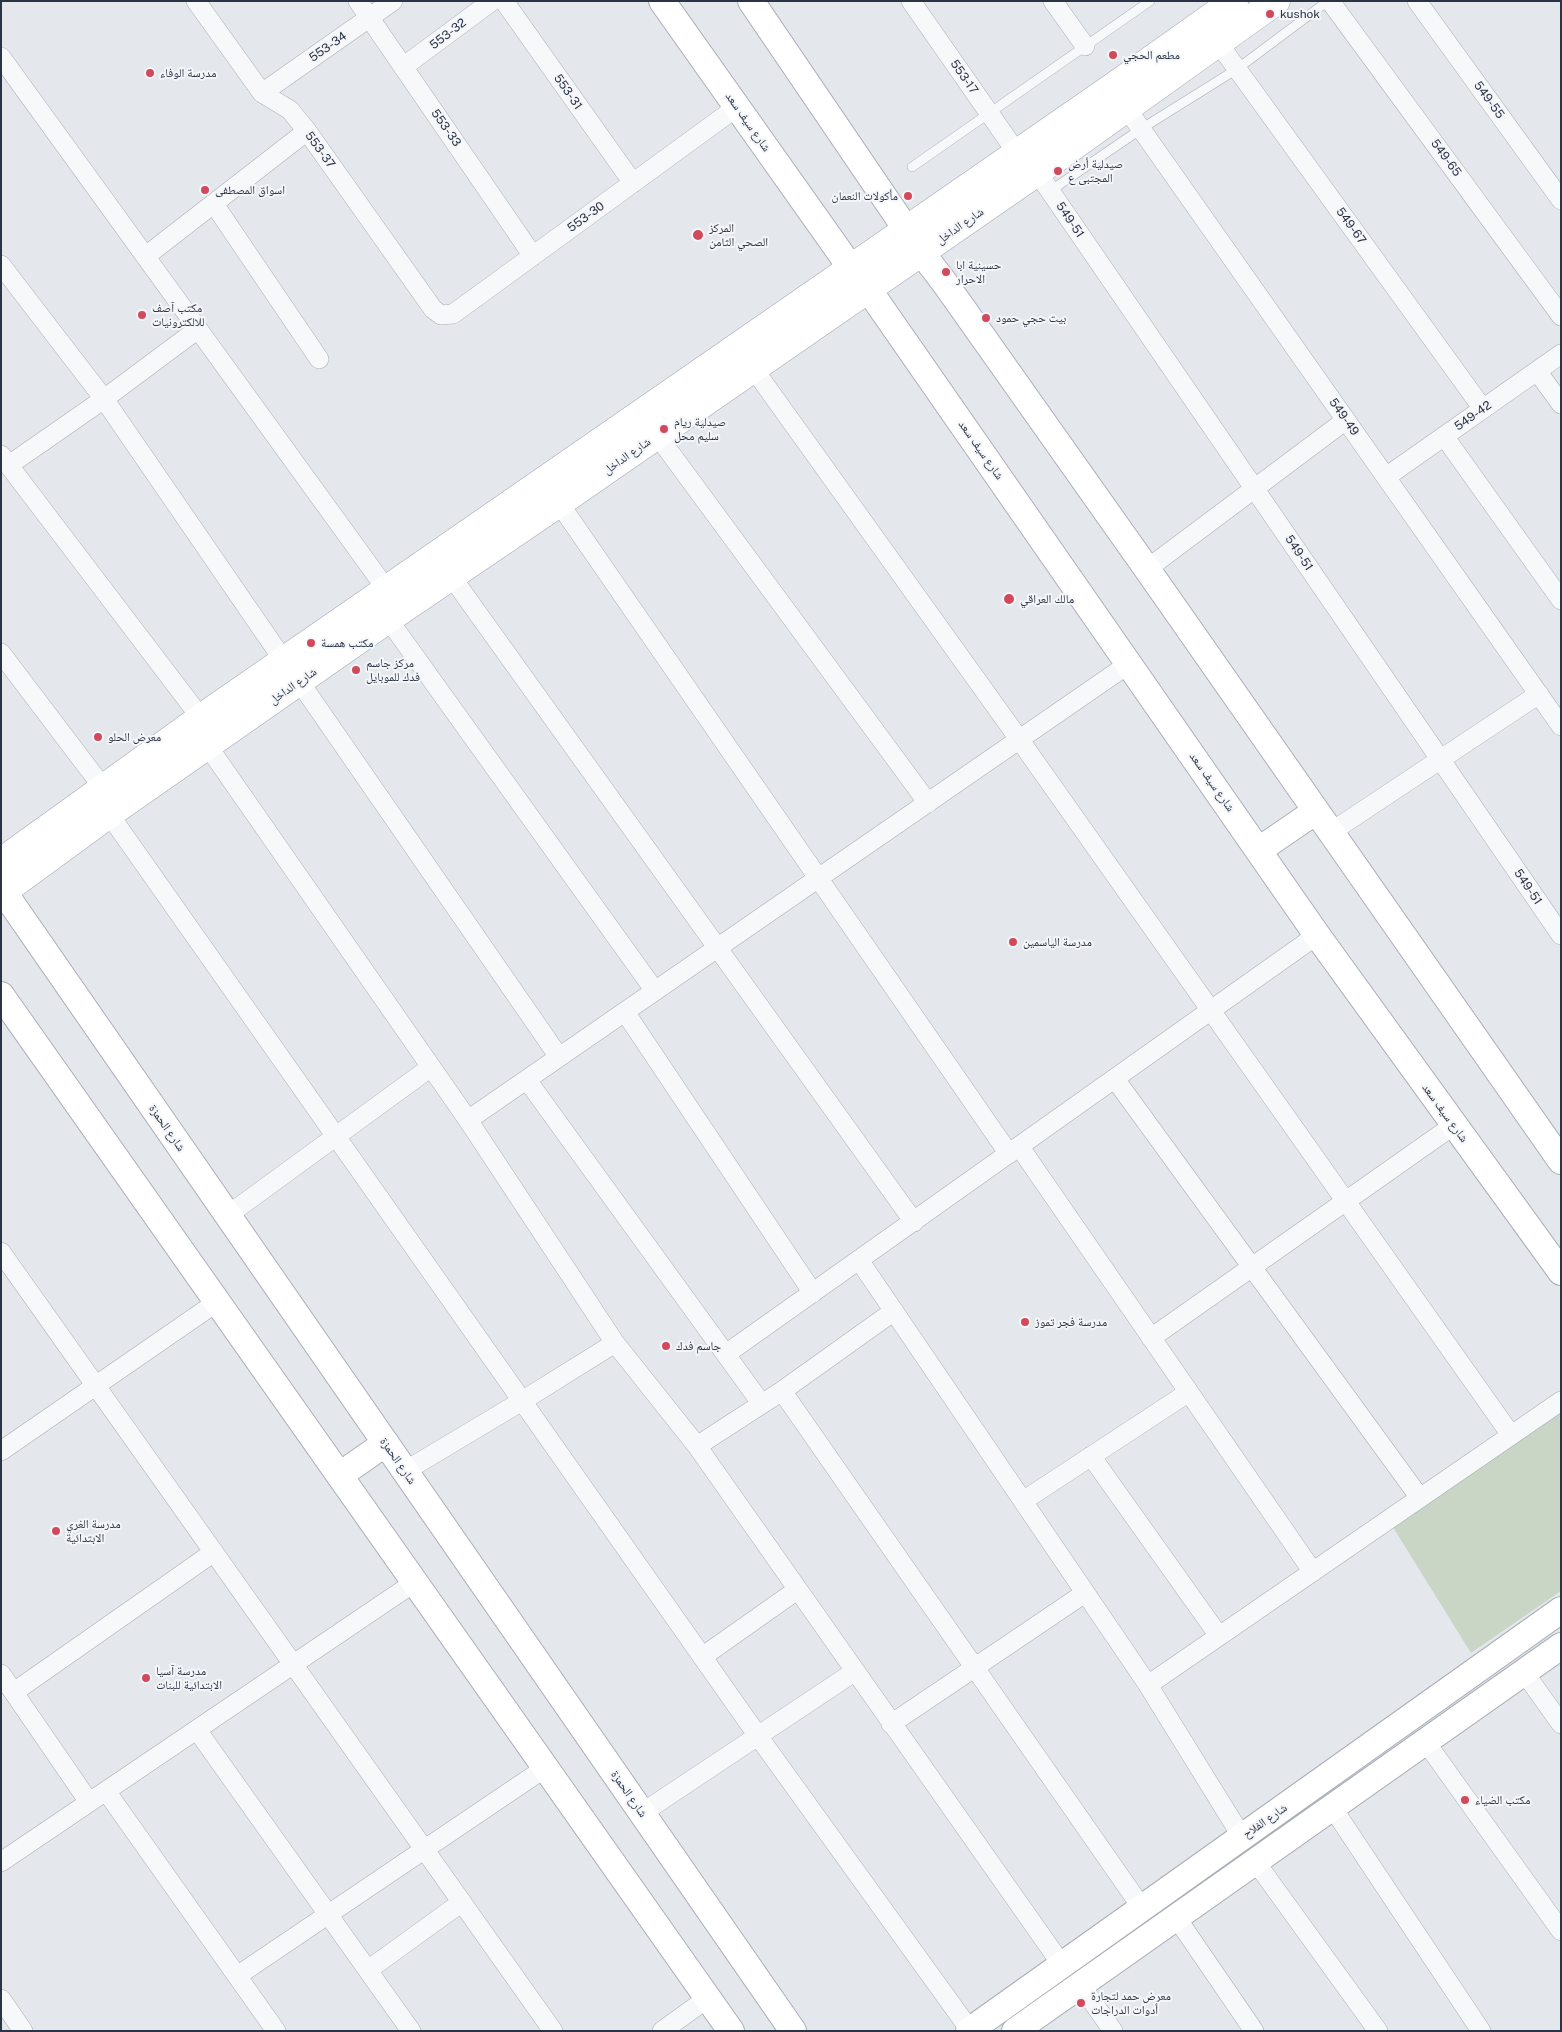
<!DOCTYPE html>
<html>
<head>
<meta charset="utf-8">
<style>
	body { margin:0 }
	#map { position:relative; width:1562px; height:2032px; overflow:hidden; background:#e4e7ec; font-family:"Public Sans",sans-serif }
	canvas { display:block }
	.frame { position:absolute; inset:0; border:2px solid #2b3445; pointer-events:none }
</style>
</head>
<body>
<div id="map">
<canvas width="1562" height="2032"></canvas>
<div class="frame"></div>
</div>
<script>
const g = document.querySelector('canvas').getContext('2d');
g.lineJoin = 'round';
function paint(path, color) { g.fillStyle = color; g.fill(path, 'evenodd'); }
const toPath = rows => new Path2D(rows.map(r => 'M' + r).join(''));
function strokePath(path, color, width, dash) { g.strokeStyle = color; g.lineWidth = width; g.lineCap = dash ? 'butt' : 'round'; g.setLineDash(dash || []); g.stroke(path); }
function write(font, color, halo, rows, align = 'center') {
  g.font = font + ' "Public Sans","Noto Naskh Arabic",sans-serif'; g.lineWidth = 4; g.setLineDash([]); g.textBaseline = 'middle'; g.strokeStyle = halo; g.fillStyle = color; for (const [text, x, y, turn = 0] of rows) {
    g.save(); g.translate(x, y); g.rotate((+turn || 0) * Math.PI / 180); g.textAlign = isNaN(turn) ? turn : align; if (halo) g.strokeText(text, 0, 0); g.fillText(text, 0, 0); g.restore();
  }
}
paint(toPath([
	[1561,1412,1561,1591,1471,1653,1391,1524]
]), '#c9d6c5');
const lane = toPath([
	[912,167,1150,1],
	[1050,191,1141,129,1237,69,1328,1]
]);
const street = toPath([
	[196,1,262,93,290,110,307,131,433,309,441,315,453,314,737,107],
	[358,1,533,256],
	[504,1,633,183],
	[911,1,1017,153],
	[1053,1,1085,46],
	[1330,1,1561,316],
	[1417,1,1561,200],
	[1219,44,1483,409],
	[1,57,387,590],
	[403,67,492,1],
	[262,93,393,1],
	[1127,109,1561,726],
	[1037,172,1561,935],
	[214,204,319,359],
	[146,256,307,131],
	[1,265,104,399,284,661],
	[753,368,1019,739,1511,1435],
	[1537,371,1561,404],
	[657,435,928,803],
	[1444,436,1561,600],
	[1,455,201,718],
	[9,465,104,399,198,329],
	[1386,477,1561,354],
	[559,503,1009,1154],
	[1147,569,1346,420],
	[451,576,914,1222],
	[388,619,655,991],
	[1,653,104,789],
	[299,681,559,1057],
	[207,745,468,1120,615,1343,697,1446,1062,1965],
	[109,814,758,1736,970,2030],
	[1331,832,1539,694],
	[625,1012,813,1293],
	[1115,1079,1420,1498],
	[527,1080,761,1403],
	[468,1120,1130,663],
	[1019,1146,1313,1572],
	[228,1215,431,1067],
	[1,1252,553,2031],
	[859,1260,1148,1685,1242,1837],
	[1151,1338,1454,1125],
	[726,1354,1317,935],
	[782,1391,1142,1908],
	[697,1446,782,1391,894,1311],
	[1,1451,217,1302],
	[1091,1456,1219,1636],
	[405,1471,522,1401,615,1343],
	[1023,1501,1189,1392],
	[702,1657,797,1590],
	[1524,1672,1561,1724],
	[1,1674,89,1802],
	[1148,1685,1561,1401],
	[14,1692,214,1552],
	[891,1724,1085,1593],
	[197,1730,411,2031],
	[1425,1741,1561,1931],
	[106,1791,276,2031],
	[1332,1807,1481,2031],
	[642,1813,854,1672],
	[1255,1861,1378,2031],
	[1,1862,415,1582],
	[1176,1917,1254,2031],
	[368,1970,462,1902],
	[237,1976,545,1768],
	[1080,1984,1113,2031],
	[1,1999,23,2031],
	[662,2031,708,1998]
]);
const secondary = toPath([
	[662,1,851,268],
	[751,1,906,229],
	[921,252,944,282,1147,569,1561,1161],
	[868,289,1317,935,1561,1272],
	[1259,850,1316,811],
	[3,891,793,2031],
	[1,995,731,2031],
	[340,1475,386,1443],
	[969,2031,1561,1610],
	[1015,2031,1561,1646]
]);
const primary = toPath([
	[1,862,201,718,1113,87,1234,1],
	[1,893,109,814,388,619,559,503,1037,172,1276,1]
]);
strokePath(lane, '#a9aeb7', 10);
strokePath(street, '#a9aeb7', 20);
strokePath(secondary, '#a9aeb7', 28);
strokePath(primary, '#a3abb8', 29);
strokePath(lane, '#f7f8fa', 9);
strokePath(street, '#f7f8fa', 19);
strokePath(secondary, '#fff', 26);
strokePath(primary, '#fff', 28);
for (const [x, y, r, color] of [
	[1270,14,5,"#d1495b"],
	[1113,55,5,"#d1495b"],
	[150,73,5,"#d1495b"],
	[1058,171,5,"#d1495b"],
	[205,190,5,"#d1495b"],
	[908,196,5,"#d1495b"],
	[698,235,6,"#d1495b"],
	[946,272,5,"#d1495b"],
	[142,315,5,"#d1495b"],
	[986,318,5,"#d1495b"],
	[664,429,5,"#d1495b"],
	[1009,599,6,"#d1495b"],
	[311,643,5,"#d1495b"],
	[356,670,5,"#d1495b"],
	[98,737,5,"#d1495b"],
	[1013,942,5,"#d1495b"],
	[1025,1322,5,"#d1495b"],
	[666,1346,5,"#d1495b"],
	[56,1531,5,"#d1495b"],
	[146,1678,5,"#d1495b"],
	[1465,1800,5,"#d1495b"],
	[1081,2003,5,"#d1495b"]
]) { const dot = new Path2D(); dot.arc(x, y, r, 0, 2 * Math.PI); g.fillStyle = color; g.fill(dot); strokePath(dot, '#f4f6f9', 2); }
write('12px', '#2b3445', '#f4f6f9', [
	["kushok",1280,14],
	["مطعم الحجي",1123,55],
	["مدرسة الوفاء",160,73],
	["صيدلية أرض",1068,164],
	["المجتبى ع",1068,178],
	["اسواق المصطفى",215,190],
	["مأكولات النعمان",898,196,"right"],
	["المركز",709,228],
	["الصحي الثامن",709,242],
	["حسينية ابا",956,265],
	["الاحرار",956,279],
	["مكتب آصف",152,308],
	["للالكترونيات",152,322],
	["بيت حجي حمود",996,318],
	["صيدلية ريام",674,422],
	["سليم محل",674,436],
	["مالك العراقي",1020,599],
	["مكتب همسة",321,643],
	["مركز جاسم",366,663],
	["فدك للموبايل",366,677],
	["معرض الحلو",108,737],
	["مدرسة الياسمين",1023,942],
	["مدرسة فجر تموز",1035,1322],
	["جاسم فدك",676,1346],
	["مدرسة الغري",66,1524],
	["الابتدائية",66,1538],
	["مدرسة آسيا",156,1671],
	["الابتدائية للبنات",156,1685],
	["مكتب الضياء",1475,1800],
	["معرض حمد لتجارة",1091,1996],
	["أدوات الدراجات",1091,2010]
], 'left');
write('12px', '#2b3445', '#f4f6f9', [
	["553-32",448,34,-37],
	["553-34",328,47,-35],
	["553-17",964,77,55],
	["553-31",568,92,55],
	["549-55",1489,100,54],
	["شارع سيف سعد",748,122,55],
	["553-33",446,128,55],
	["553-37",320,150,54],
	["549-65",1446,158,54],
	["553-30",586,217,-36],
	["549-51",1070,220,56],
	["شارع الداخل",960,226,-35],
	["549-67",1351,226,54],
	["549-42",1473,416,-35],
	["549-49",1344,417,55],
	["شارع سيف سعد",981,450,55],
	["شارع الداخل",627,456,-35],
	["549-51",1299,553,56],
	["شارع الداخل",293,686,-35],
	["شارع سيف سعد",1212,782,55],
	["549-51",1528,887,56],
	["شارع سيف سعد",1445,1113,54],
	["شارع الحمزة",167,1128,55],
	["شارع الحمزة",398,1461,55],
	["شارع الحمزة",629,1794,55],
	["شارع الفلاح",1265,1821,-35]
]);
</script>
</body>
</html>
